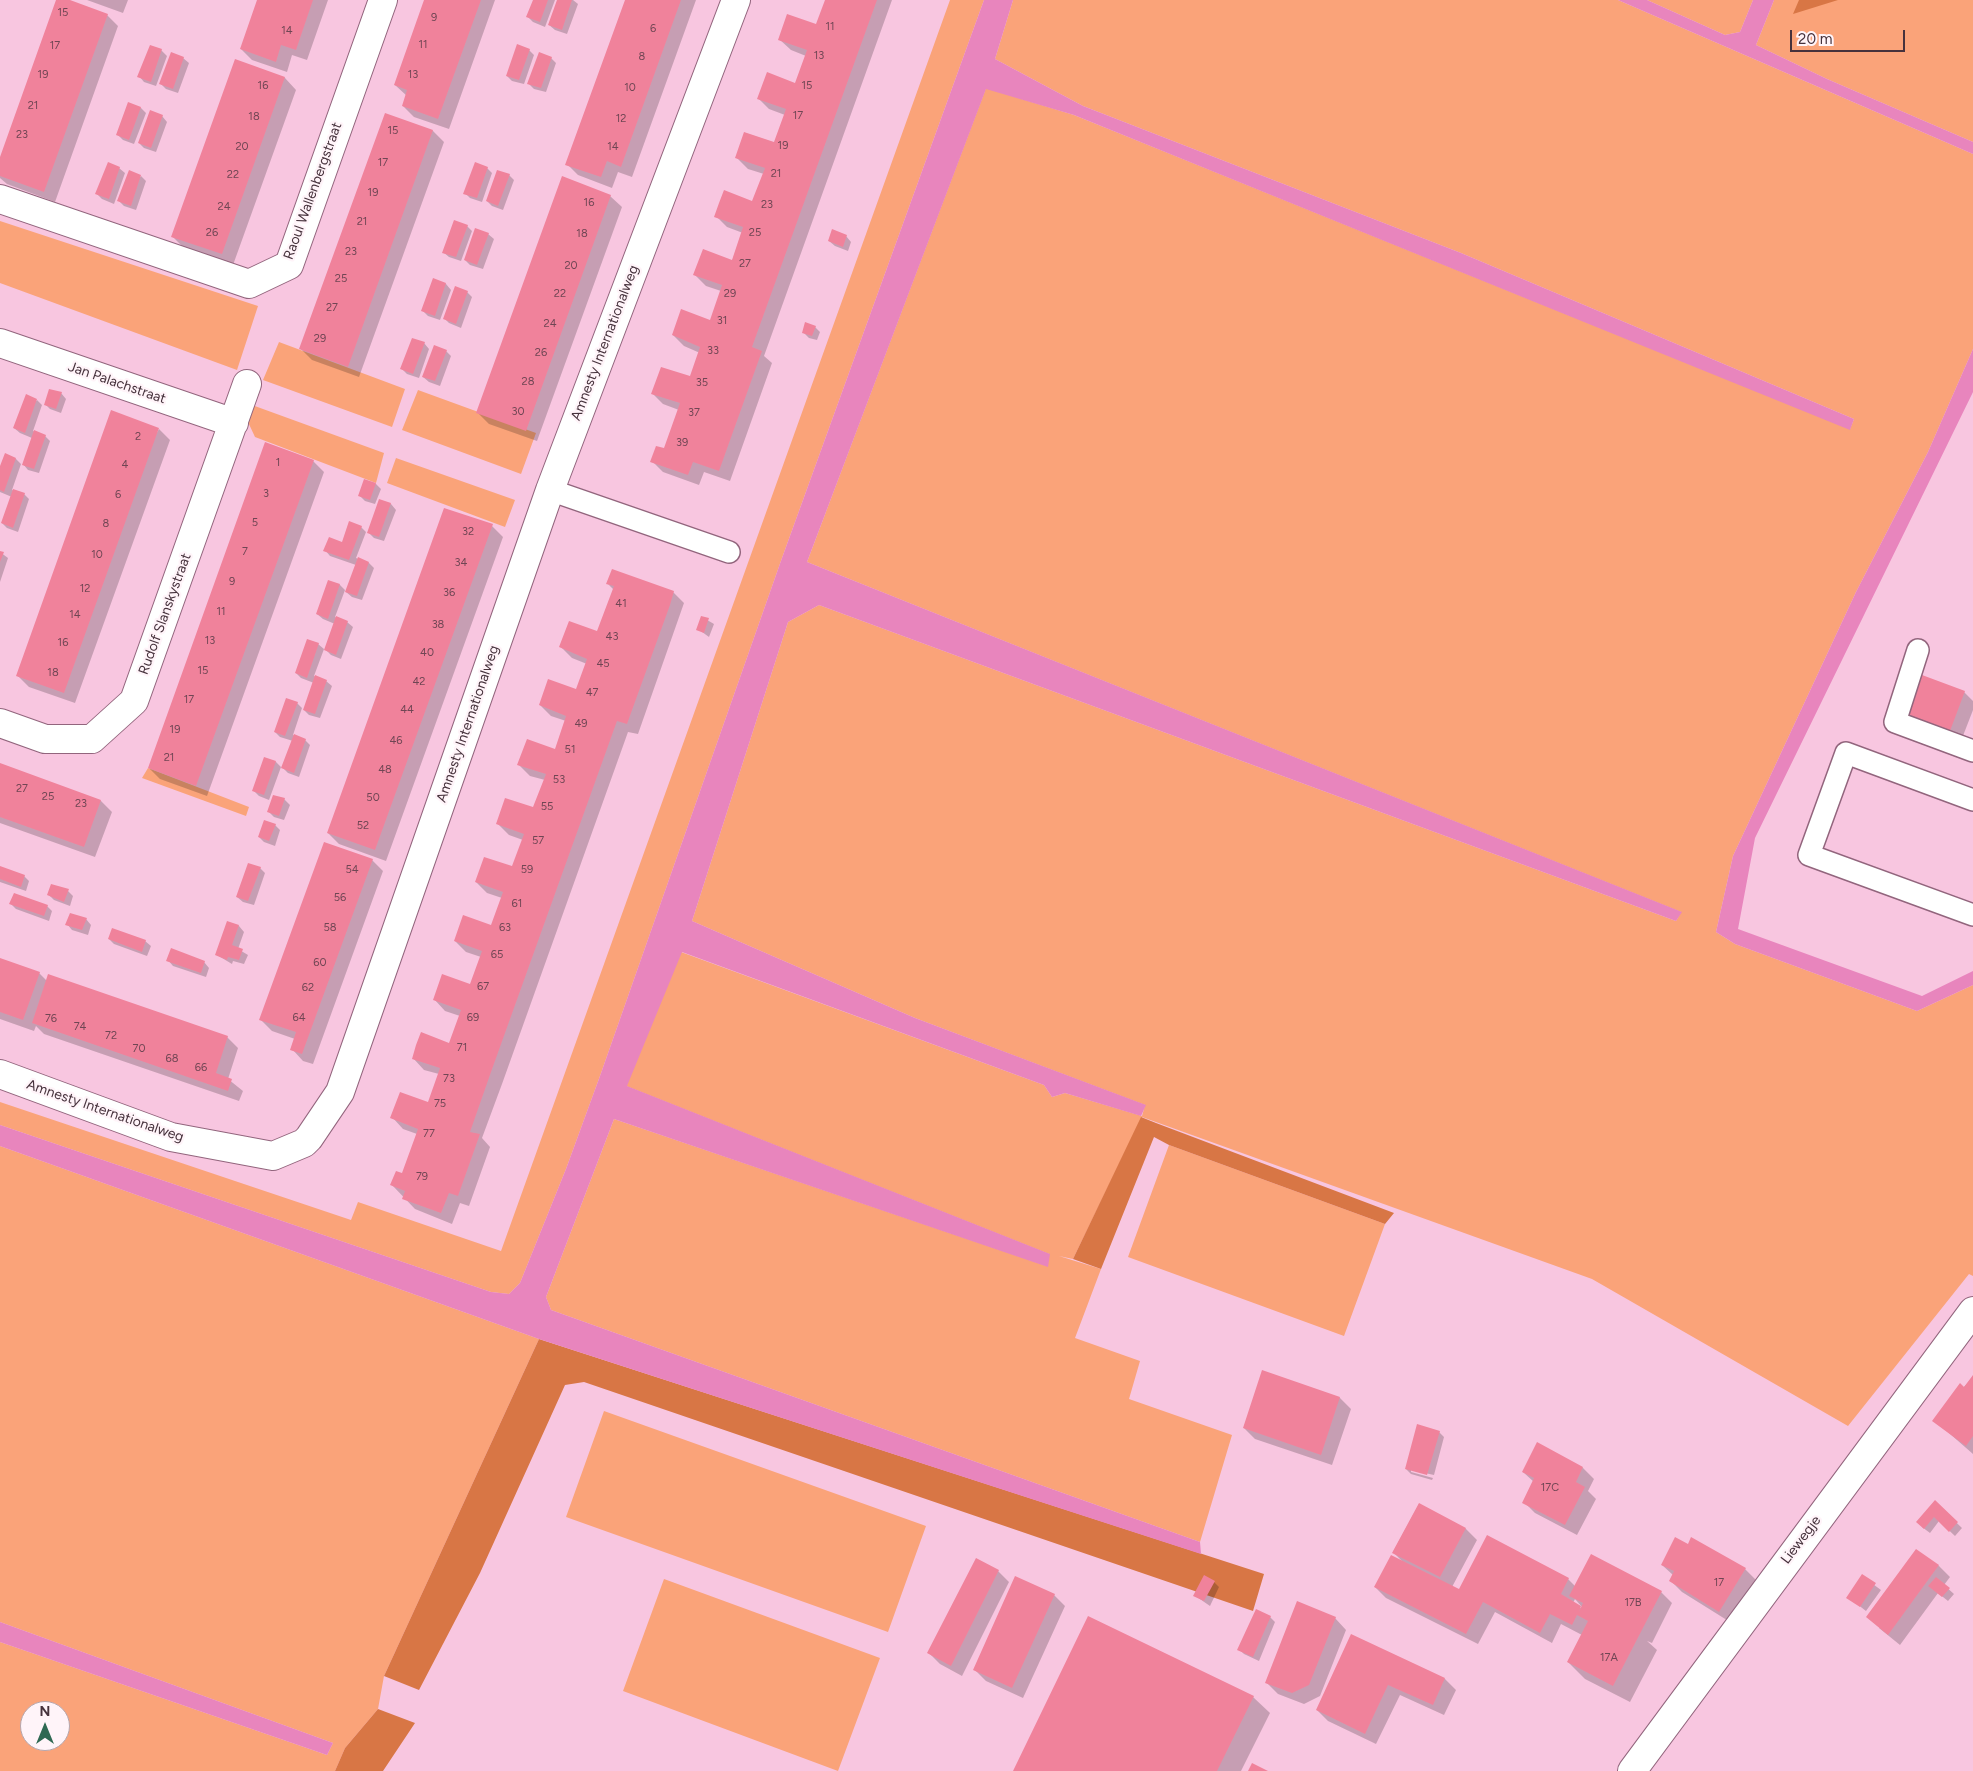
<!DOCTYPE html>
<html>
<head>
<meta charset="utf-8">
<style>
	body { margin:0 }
	#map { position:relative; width:1973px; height:1771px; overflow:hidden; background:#f8c6e0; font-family:Figtree,sans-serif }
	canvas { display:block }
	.north { position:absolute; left:20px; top:1701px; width:50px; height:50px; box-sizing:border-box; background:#fff4f9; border:1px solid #b5a6ad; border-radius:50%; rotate:0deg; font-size:14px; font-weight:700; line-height:20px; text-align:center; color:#46323c }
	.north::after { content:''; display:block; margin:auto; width:18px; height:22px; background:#2f6953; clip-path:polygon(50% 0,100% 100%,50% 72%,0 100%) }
	.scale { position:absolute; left:1790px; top:30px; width:115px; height:22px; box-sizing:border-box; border:2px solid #46323c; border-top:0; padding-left:6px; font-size:15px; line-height:18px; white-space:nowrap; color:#46323c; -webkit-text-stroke:4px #fff4f9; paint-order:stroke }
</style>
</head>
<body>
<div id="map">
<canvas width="1973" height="1771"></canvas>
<div class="north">N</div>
<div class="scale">20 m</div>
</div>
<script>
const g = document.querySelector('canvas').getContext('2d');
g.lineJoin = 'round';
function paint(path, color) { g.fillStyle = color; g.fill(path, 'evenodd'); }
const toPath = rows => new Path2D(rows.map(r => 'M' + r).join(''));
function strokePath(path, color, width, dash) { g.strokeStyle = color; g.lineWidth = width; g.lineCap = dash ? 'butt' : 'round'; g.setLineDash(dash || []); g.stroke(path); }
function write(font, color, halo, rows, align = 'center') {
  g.font = font + ' Figtree,sans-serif'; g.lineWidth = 4.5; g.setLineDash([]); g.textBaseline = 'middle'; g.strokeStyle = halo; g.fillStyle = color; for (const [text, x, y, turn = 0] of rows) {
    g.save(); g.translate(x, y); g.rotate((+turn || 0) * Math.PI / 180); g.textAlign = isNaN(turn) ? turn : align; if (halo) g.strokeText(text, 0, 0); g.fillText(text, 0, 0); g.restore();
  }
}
paint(toPath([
	[950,0,984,0,782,558,600,1076,566,1169,520,1283,509,1294,491,1292,0,1125,0,1102,351,1220,358,1202,501,1251],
	[1013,0,1618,0,1973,154,1973,349,1928,452,1856,592,1733,856,1716,932,1735,944,1917,1011,1973,985,1973,1276,1969,1274,1848,1426,1592,1279,1142,1117,1073,1259,1059,1256,1101,1269,1075,1338,1140,1361,1129,1399,1232,1435,1200,1542,551,1310,546,1297,614,1119,1047,1266,1049,1254,626,1086,681,952,1044,1085,1052,1097,1065,1093,1142,1116,1145,1105,915,1018,692,921,788,622,819,605,1676,921,1681,912,807,562,986,88,1074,115,1850,429,1854,419,1461,253,1083,106,995,59],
	[1647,0,1753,0,1740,32,1725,35],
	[1774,0,1973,0,1973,142,1827,79,1756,45],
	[0,221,258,306,237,370,0,283],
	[279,342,405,389,392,427,263,380],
	[418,390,536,433,521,474,402,430],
	[252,405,384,453,376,483,255,437,248,422],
	[396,458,515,500,505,527,387,483],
	[148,768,249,807,246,816,142,778],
	[1169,1145,1385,1224,1344,1336,1128,1257],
	[0,1146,539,1339,384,1676,378,1709,345,1748,335,1771,0,1771,0,1642,327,1755,333,1743,0,1622],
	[30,1711,60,1711,60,1741,30,1741],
	[604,1411,926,1526,888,1632,566,1517],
	[664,1579,880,1658,838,1771,623,1691]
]), '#faa379');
paint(toPath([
	[1799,0,1838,0,1793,14],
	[1141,1117,1156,1123,1394,1213,1385,1224,1169,1145,1154,1137,1101,1269,1073,1259],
	[539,1339,1264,1574,1253,1611,584,1382,565,1385,480,1573,419,1690,384,1676],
	[378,1709,415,1723,383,1771,335,1771,345,1748]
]), '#d87645');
paint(toPath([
	[984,0,1013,0,995,59,1083,106,1461,253,1854,419,1850,430,1074,115,986,89,807,562,1682,912,1676,921,819,605,788,622,692,921,915,1018,1146,1105,1141,1116,1065,1093,1052,1097,1044,1085,682,952,627,1086,1050,1254,1048,1267,614,1119,546,1297,551,1310,1200,1542,1201,1554,539,1339,0,1146,0,1125,491,1292,509,1294,520,1283,566,1169,600,1076,782,558],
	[1618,0,1647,0,1725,35,1740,32,1753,0,1774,0,1756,45,1827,79,1973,142,1973,154],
	[1973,349,1973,392,1755,838,1738,929,1922,996,1973,971,1973,985,1917,1011,1735,944,1716,932,1733,856,1856,592,1928,452],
	[0,1622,333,1743,327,1755,0,1642]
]), '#e885bd');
paint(toPath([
	[57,0,67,0,107,15,118,26,55,202,7,184,0,178,0,161],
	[87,0,128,0,123,13],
	[259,0,328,0,307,60,292,55,287,72,252,60,241,49],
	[426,0,495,0,449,129,414,117,403,106,407,96,395,85],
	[534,0,555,0,545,27,533,22,528,17],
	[558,0,573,0,578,4,567,34,555,30,549,25],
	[626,0,696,0,632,177,618,172,612,188,578,175,567,164],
	[826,0,892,0,764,356,772,363,730,481,704,472,699,485,663,472,652,461,665,450,679,410,663,404,652,393,690,378,700,353,684,346,673,335,711,322,721,291,706,286,695,275,732,261,743,233,727,227,716,216,753,203,764,174,748,169,737,158,774,144,785,115,769,109,758,98,796,84,806,56,791,50,779,39,817,26],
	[161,50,167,56,156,86,144,82,139,76],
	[529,50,534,55,524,84,512,81,507,76],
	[183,58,189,63,178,93,166,89,161,84],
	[551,58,556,63,546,92,534,89,529,84],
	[236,61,285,78,296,90,233,265,184,248,173,237],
	[129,104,141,108,146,113,134,144,123,140,118,135],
	[386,114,433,131,444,142,359,377,312,360,301,349],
	[162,116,167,122,156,152,144,148,139,143],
	[119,168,125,173,114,204,102,199,97,194],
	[487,168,492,173,482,202,470,198,465,193],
	[509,175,514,180,503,210,492,206,487,201],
	[141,176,146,181,136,210,124,206,119,201],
	[610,196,622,207,537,441,489,424,478,413],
	[467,226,472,231,461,261,449,257,443,252],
	[488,234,494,239,483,269,470,265,465,260],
	[846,236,851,242,848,251,835,246,829,241],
	[434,280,446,284,451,290,440,320,428,316,423,311],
	[467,292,472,297,461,328,449,323,444,318],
	[815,327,820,332,817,340,809,338,803,332],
	[424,343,429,349,419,378,407,374,402,369],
	[446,351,451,356,440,386,429,382,423,377],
	[61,393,66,399,61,413,50,409,45,404],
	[37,400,42,405,33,431,45,436,50,441,39,473,28,470,23,464,32,438,20,433,14,428],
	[159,429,170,440,75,703,29,687,18,676],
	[5,455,16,459,21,464,12,490,24,494,29,499,18,532,7,528,2,523,12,497,0,492,0,470],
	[313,461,324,472,207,796,160,779,149,768],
	[365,480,376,484,381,489,375,504,365,501,359,495],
	[380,501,391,504,396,510,384,541,374,538,368,532],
	[492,526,503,537,386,861,339,844,328,833],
	[361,527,366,532,356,558,369,563,374,568,362,600,352,597,346,592,356,565,330,556,325,550,343,544],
	[0,552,8,558,0,582],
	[329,582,340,585,345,590,335,617,347,622,353,627,341,659,331,655,326,650,335,624,323,619,317,614],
	[608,584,673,592,684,603,638,734,628,732,502,1084,482,1138,490,1147,469,1206,460,1203,452,1224,415,1209,392,1185,403,1174,417,1134,403,1129,392,1117,429,1103,439,1074,424,1070,413,1058,450,1044,460,1016,445,1011,434,999,471,985,481,957,466,952,455,941,492,927,502,898,487,893,476,882,513,868,523,840,509,835,498,824,534,809,545,780,530,776,519,765,555,751,566,721,551,716,540,705,577,691,587,664,572,658,561,647,598,633,614,590],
	[702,617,714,624,709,637,698,629],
	[318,644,324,649,314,676,326,681,332,686,320,718,309,715,304,710,314,683,301,678,296,673],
	[1964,692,1973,701,1973,710,1961,741,1919,725,1908,714],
	[297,703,302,708,293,735,305,740,310,745,299,777,288,773,283,768,293,741,280,737,275,732],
	[265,759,276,762,281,767,269,800,259,796,253,790],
	[0,765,101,801,112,812,95,857,0,823],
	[284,799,290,805,284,820,274,817,268,811],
	[275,825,280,830,275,846,264,842,259,837],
	[372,860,383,871,313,1064,303,1061,292,1049,295,1039,272,1031,261,1020],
	[0,867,24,876,29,881,26,891,0,882],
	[260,868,265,873,254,905,243,902,237,897],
	[68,891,73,896,70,906,54,900,49,895],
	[11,904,47,906,52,911,49,921,16,909],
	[86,919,91,925,88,935,72,930,67,924],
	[228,922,239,926,244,932,238,949,248,955,244,964,233,961,232,964,217,955],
	[109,939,145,941,151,946,147,956,114,944],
	[0,959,39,973,47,981,227,1037,238,1048,228,1079,243,1091,239,1101,44,1034,36,1026,34,1031,0,1019],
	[168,960,204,962,209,968,206,977,173,966],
	[1263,1372,1340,1398,1351,1409,1332,1465,1255,1439,1244,1428],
	[1973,1377,1973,1454,1934,1420],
	[1439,1432,1444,1437,1434,1475,1411,1470,1411,1472,1433,1478,1432,1480,1411,1474,1406,1469],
	[1538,1444,1583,1468,1594,1479,1588,1491,1596,1499,1577,1535,1535,1513,1524,1502,1534,1482,1523,1472],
	[1935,1502,1962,1528,1955,1536,1939,1521,1930,1533,1922,1527],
	[1419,1504,1466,1529,1477,1540,1452,1587,1460,1591,1568,1579,1575,1586,1661,1592,1672,1603,1652,1643,1647,1641,1657,1650,1630,1702,1585,1679,1568,1662,1582,1635,1561,1624,1552,1643,1495,1612,1478,1644,1386,1598,1375,1587,1402,1561,1393,1552],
	[1575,1599,1582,1607,1581,1608,1573,1603],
	[1917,1551,1939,1566,1950,1577,1944,1585,1954,1594,1948,1601,1938,1593,1900,1645,1879,1628],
	[1662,1565,1745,1569,1756,1580,1730,1622,1682,1592,1671,1581,1673,1575],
	[998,1571,1009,1582,962,1676,940,1664,929,1653],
	[1862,1576,1881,1590,1866,1611,1848,1597],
	[1214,1582,1219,1587,1210,1606,1194,1595],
	[1054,1595,1065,1606,1023,1698,986,1681,975,1670],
	[1270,1617,1275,1622,1259,1661,1244,1654,1239,1649],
	[1335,1618,1346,1630,1320,1696,1304,1704,1278,1694,1267,1683],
	[1352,1636,1445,1679,1456,1690,1444,1715,1400,1695,1376,1744,1328,1721,1317,1710],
	[1253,1697,1270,1713,1241,1771,1015,1771]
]), '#0003');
paint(toPath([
	[56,0,70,0,108,14,44,192,0,176,0,157],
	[257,0,313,0,296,50,281,45,276,62,240,49],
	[424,0,481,0,438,119,402,106,407,90,394,85],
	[533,0,548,0,540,22,526,17],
	[557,0,572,0,562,30,548,25],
	[625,0,681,0,621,167,607,161,601,177,565,165],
	[825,0,877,0,752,347,762,351,719,471,693,462,688,475,650,462,656,446,664,448,680,403,651,394,661,367,690,376,700,347,672,335,681,309,710,320,722,285,693,275,703,249,732,260,743,227,714,217,719,203,724,190,752,201,765,168,735,158,744,132,774,142,786,109,757,99,767,72,795,83,807,50,778,40,787,14,816,24],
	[517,44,530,49,519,80,506,76],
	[150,45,162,49,151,82,137,77],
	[171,52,184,57,173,89,159,84],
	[539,52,552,57,541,88,527,84],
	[235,59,285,77,222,254,171,237],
	[128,102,141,107,129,140,116,135],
	[150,110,163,115,151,148,138,143],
	[385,113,433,130,348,367,299,349],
	[108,162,120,167,109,199,95,194],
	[475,162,488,167,477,198,463,194],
	[129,170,141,175,131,206,117,201],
	[497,170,510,174,498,206,486,201],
	[562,176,611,195,526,431,476,413],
	[454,220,468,225,456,257,442,253],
	[475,228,489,233,477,265,464,260],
	[832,229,847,235,843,247,828,241],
	[433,278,446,283,435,316,421,311],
	[455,286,468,291,456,324,443,319],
	[805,322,816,326,812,336,802,333],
	[412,338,425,342,413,374,400,369],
	[434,345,447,350,435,381,422,377],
	[49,389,62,392,56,409,44,405],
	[26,394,37,399,25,433,13,428],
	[111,410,159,428,64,693,16,676],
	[34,430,46,435,34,469,22,465],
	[265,442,314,460,196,786,148,768],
	[5,453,16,458,4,492,0,490,0,466],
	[364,479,376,483,370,500,358,496],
	[13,489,25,493,13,528,1,523],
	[379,499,391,503,379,537,367,533],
	[444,508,493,524,375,850,327,833],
	[349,521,362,526,349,560,323,551,329,537,342,542],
	[0,551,4,552,0,562],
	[358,557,369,562,357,596,345,592],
	[612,569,674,591,670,605,627,724,617,721,491,1072,470,1132,480,1134,458,1196,449,1193,441,1213,402,1199,405,1191,390,1185,396,1171,402,1173,418,1129,390,1118,400,1092,428,1102,440,1068,412,1059,416,1045,421,1032,449,1043,461,1010,433,1000,442,974,470,984,482,951,454,941,463,915,491,925,503,892,475,882,484,857,512,866,524,834,496,824,505,798,533,807,546,774,517,765,527,739,555,749,566,716,539,705,548,679,576,689,587,659,559,647,569,621,597,631,614,586,606,584],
	[328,580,340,584,328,619,316,614],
	[336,616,348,621,336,655,324,650],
	[701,616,709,618,704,633,696,630],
	[307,639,319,643,307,678,295,673],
	[315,675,327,680,315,714,303,710],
	[1922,675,1965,691,1950,731,1907,714],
	[286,698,298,702,285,736,274,732],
	[294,734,306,739,294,773,281,768],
	[264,757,276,761,264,795,252,791],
	[0,763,101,800,84,847,0,817],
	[273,795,285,798,279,816,267,812],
	[264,820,276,824,269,841,258,837],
	[324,842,373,859,302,1054,290,1050,296,1032,259,1020],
	[248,863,261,867,248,901,236,897],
	[0,866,25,875,21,887,0,879],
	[51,884,69,889,64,902,47,895],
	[14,893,48,905,44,916,9,904],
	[70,913,87,918,82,930,65,925],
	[227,921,239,925,232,945,243,949,239,960,228,957,227,960,215,955],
	[112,928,146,940,142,952,108,939],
	[171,948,205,961,201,973,166,961],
	[0,958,40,972,23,1020,0,1012],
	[48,974,228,1036,216,1073,232,1079,228,1091,32,1023],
	[1262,1370,1340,1397,1321,1455,1243,1428],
	[1973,1375,1973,1436,1966,1446,1932,1421,1960,1383,1964,1387],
	[1417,1424,1440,1431,1427,1475,1405,1469],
	[1537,1442,1583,1467,1576,1482,1585,1487,1565,1525,1522,1503,1534,1478,1522,1472],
	[1935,1500,1958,1522,1949,1532,1934,1517,1924,1529,1916,1522],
	[1419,1503,1466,1528,1440,1577,1392,1553],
	[1487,1535,1569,1578,1561,1594,1581,1606,1579,1612,1583,1603,1569,1596,1591,1554,1662,1591,1613,1686,1567,1662,1588,1621,1577,1615,1572,1625,1550,1614,1540,1633,1483,1602,1466,1634,1374,1587,1391,1555,1459,1589],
	[1675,1537,1688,1544,1691,1537,1746,1568,1719,1612,1669,1581,1674,1571,1661,1565],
	[1916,1549,1939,1565,1888,1635,1866,1617],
	[976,1558,999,1570,951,1666,927,1653],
	[1862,1574,1876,1583,1860,1607,1846,1598],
	[1204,1575,1215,1581,1204,1601,1193,1596],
	[1015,1576,1055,1594,1012,1688,973,1670],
	[1936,1577,1950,1588,1942,1597,1928,1586],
	[1297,1601,1336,1617,1309,1685,1292,1693,1265,1683],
	[1256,1609,1271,1616,1253,1657,1237,1650],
	[1088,1616,1254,1696,1217,1771,1013,1771],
	[1351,1634,1445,1678,1433,1705,1388,1685,1365,1734,1316,1710],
	[1252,1763,1268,1771,1248,1771]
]), '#f0829b');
const service = toPath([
	[550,490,729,552],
	[1918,650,1895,722,1973,751],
	[1973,800,1846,753,1809,855,1973,915]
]);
const minor = toPath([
	[0,199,249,284,289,265,383,0],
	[0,343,234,423],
	[0,723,45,739,92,739,134,701,247,384],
	[1632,1771,1973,1311]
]);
const tertiary = toPath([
	[0,1074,171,1137,273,1156,304,1143,309,1138,340,1092,550,490,736,0]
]);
strokePath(service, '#92657d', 24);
strokePath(minor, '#92657d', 30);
strokePath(tertiary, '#92657d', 30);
strokePath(service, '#fff', 21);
strokePath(minor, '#fff', 28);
strokePath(tertiary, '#fff', 28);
write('11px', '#704654', null, [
	["15",63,13],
	["9",434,18],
	["11",830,27],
	["6",653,29],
	["14",287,31],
	["11",423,45],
	["17",55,46],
	["13",819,56],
	["8",642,57],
	["19",43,75],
	["13",413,75],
	["16",263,86],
	["15",807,86],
	["10",630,88],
	["21",33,106],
	["17",798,116],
	["18",254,117],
	["12",621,119],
	["15",393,131],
	["23",22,135],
	["19",783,146],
	["20",242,147],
	["14",613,147],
	["17",383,163],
	["21",776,174],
	["22",233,175],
	["19",373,193],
	["16",589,203],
	["23",767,205],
	["24",224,207],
	["21",362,222],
	["26",212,233],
	["25",755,233],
	["18",582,234],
	["23",351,252],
	["27",745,264],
	["20",571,266],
	["25",341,279],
	["22",560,294],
	["29",730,294],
	["27",332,308],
	["31",722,321],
	["24",550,324],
	["29",320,339],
	["33",713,351],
	["26",541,353],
	["28",528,382],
	["35",702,383],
	["30",518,412],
	["37",694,413],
	["2",138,437],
	["39",682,443],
	["1",278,463],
	["4",125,465],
	["3",266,494],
	["6",118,495],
	["5",255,523],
	["8",106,524],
	["32",468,532],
	["7",245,552],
	["10",97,555],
	["34",461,563],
	["9",232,582],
	["12",85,589],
	["36",449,593],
	["41",621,604],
	["11",221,612],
	["14",75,615],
	["38",438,625],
	["43",612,637],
	["13",210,641],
	["16",63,643],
	["40",427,653],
	["45",603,664],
	["15",203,671],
	["18",53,673],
	["42",419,682],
	["47",592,693],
	["17",189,700],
	["44",407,710],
	["49",581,724],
	["19",175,730],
	["46",396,741],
	["51",570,750],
	["21",169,758],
	["48",385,770],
	["53",559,780],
	["27",22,789],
	["25",48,797],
	["50",373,798],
	["23",81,804],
	["55",547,807],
	["52",363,826],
	["57",538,841],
	["54",352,870],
	["59",527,870],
	["56",340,898],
	["61",517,904],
	["58",330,928],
	["63",505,928],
	["65",497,955],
	["60",320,963],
	["67",483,987],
	["62",308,988],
	["64",299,1018],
	["69",473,1018],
	["76",51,1019],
	["74",80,1027],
	["72",111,1036],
	["71",462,1048],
	["70",139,1049],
	["68",172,1059],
	["66",201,1068],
	["73",449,1079],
	["75",440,1104],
	["77",429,1134],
	["79",422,1177],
	["17C",1550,1488],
	["17",1719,1583],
	["17B",1633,1603],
	["17A",1609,1658]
]);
write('14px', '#46323c', '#fff4f9', [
	["Raoul Wallenbergstraat",313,191,-70],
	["Amnesty Internationalweg",605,343,-69],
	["Jan Palachstraat",117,383,19],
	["Rudolf Slanskystraat",165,614,-70],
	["Amnesty Internationalweg",468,724,-71],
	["Amnesty Internationalweg",105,1111,19],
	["Liewegje",1801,1540,-53]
]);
</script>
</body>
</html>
